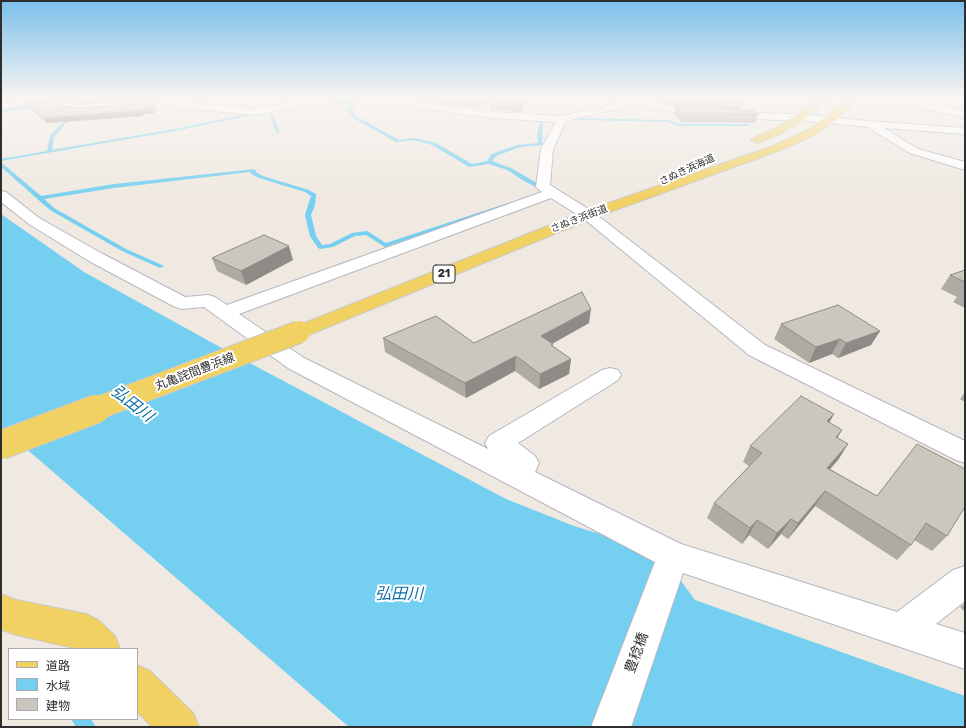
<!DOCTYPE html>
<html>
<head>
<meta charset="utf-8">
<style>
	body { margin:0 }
	#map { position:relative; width:966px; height:728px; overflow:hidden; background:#efe9e1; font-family:Rubik,"Noto Sans JP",sans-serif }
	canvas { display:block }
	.frame { position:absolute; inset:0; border:2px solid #2e2e2e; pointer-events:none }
	.legend { position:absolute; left:8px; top:648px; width:130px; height:72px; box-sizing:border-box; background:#fff; border:1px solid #ababab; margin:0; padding:5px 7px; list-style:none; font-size:12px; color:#2e2e2e }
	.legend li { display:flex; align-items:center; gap:8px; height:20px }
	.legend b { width:20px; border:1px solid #ababab }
</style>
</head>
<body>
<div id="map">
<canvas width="966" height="728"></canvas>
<div class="frame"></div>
<ul class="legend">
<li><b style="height:5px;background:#f2d163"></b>道路</li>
<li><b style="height:11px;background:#75cff0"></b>水域</li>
<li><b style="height:11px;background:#cbc7bf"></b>建物</li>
</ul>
</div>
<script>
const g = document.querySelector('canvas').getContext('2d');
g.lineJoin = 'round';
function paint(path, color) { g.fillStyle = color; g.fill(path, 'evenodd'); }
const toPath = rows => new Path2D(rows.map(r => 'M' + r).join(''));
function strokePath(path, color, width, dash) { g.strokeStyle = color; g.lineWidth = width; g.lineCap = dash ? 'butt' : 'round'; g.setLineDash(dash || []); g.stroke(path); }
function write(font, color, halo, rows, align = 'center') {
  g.font = font + ' Rubik,"Noto Sans JP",sans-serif'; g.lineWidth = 4; g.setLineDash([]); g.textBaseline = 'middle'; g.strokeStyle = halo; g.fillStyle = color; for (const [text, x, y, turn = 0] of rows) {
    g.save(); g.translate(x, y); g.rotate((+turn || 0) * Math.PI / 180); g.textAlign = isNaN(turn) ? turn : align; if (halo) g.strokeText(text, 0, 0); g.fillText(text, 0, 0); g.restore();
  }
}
paint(toPath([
	[1,97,21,97,24,99,46,105,1,113],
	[1,214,84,272,229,352,506,499,574,526,660,552,695,600,965,696,965,727,349,727,1,427]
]), '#75cff0');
paint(toPath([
	[350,98,371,99,373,100,351,100,350,98],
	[326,100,357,103,357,105,351,109,356,116,399,140,414,138,436,143,472,164,487,161,492,154,517,145,538,143,537,135,540,121,529,119,531,118,543,119,542,145,520,147,496,156,492,161,511,168,549,190,544,191,524,181,507,170,489,164,469,167,432,145,414,140,396,142,353,118,347,109,352,105,325,102,326,100],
	[251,113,252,115,180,130,1,161,1,159,47,151,50,136,63,122,75,114,76,116,65,124,54,137,52,150,180,128,251,113],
	[269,113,272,114,280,133,276,132,269,113],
	[576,118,669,120,680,124,748,124,750,125,748,126,679,126,668,122,575,120,576,118],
	[1,162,41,196,114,184,255,169,256,172,263,176,309,190,316,194,315,205,311,215,316,236,322,245,330,244,352,233,367,231,386,243,508,203,513,204,385,247,366,235,355,236,333,247,320,249,318,248,310,236,305,215,311,196,305,192,259,178,251,174,250,172,114,188,44,199,54,208,126,249,162,265,164,266,160,268,122,251,50,210,1,167,1,162],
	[71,719,91,719,96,727,76,727,71,719]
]), '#75cff0');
const minor = toPath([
	[35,97,53,97,48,100,78,105,165,100,254,109,303,100,300,97,345,97,340,100,254,115,165,106,78,111,34,103,1,109,1,103,35,97],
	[357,97,381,97,492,112,562,116,626,101,621,97,632,97,636,98,641,97,644,98,645,101,677,107,773,114,800,114,868,121,965,128,965,134,884,128,918,149,965,162,965,170,910,153,867,127,800,120,773,120,677,113,636,104,566,121,553,149,550,185,593,212,765,345,965,441,965,463,956,460,749,355,583,218,551,198,239,314,304,358,488,449,485,443,489,436,602,370,610,368,618,370,621,375,618,380,518,443,535,456,539,463,535,472,681,544,897,612,953,570,965,566,965,601,936,624,965,633,965,669,683,573,631,727,591,727,655,562,288,368,204,307,182,309,175,307,89,261,29,224,1,202,1,191,6,192,39,218,101,253,185,297,208,295,215,297,227,305,542,192,536,187,541,149,556,122,492,118,362,100,357,97],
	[900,97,911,97,930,104,965,111,965,117,925,109,912,105,900,97]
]);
const major = toPath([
	[820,97,830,97,804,119,782,133,757,143,751,140,753,138,774,129,796,115,820,97],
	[847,97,856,97,849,108,833,122,816,134,781,150,593,218,306,336,299,338,292,336,289,332,292,328,583,212,773,146,808,130,842,104,847,97],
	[1,594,16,600,86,614,98,620,115,636,120,649,78,649,13,634,1,629,1,594],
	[137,665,150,671,193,713,199,727,152,727,137,711,137,665]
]);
strokePath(minor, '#b4b7c1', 2);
strokePath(major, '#c9c9c9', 2);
paint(minor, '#fff');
paint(major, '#f2d163');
const majorBridgeFar1 = toPath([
	[93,410,299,332]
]);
const majorBridge = toPath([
	[1,445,96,409]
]);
strokePath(majorBridgeFar1, '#c9c9c9', 24, []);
strokePath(majorBridge, '#c9c9c9', 30, []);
strokePath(majorBridgeFar1, '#f2d163', 22);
strokePath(majorBridge, '#f2d163', 28);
paint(toPath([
	[51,97,163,97,162,99,78,103,52,99],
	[340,97,356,97,344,102,341,101],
	[391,97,493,97,476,108],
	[498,97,545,97,540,99,530,97,520,112,491,110,491,102],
	[659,97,735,97,742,102,739,110,758,114,755,123,681,122,674,114,675,105,664,103],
	[23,101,76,108,155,103,156,108,153,114,144,114,143,116,47,123,26,106],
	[212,258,293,260,246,285,217,271],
	[965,270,965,308,953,302,957,297,941,289,950,275],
	[589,323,552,344,553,346,571,359,569,374,539,389,515,371,466,398,385,352,383,338,474,343],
	[781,324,880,331,871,345,838,358,832,354,809,363,774,339],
	[965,392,965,402,960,399],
	[834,414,829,423,842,430,837,438,848,444,838,460,830,469,877,496,917,444,947,536,932,551,914,540,911,545,897,560,815,506,788,539,781,534,768,549,749,535,742,544,707,518,714,503,749,466,743,462,750,446],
	[965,603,965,612,960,607]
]), '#afaba4');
paint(toPath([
	[15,97,27,97,16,99],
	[75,97,163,97,162,99,78,103],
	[343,97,356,97,344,102],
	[481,97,493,97,476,108,476,101],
	[525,97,530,97,520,112,520,104],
	[155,103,156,108,153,114,144,114,143,116,47,123,45,118,142,110],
	[289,246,293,260,246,285,241,271],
	[591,309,589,323,539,351,541,336],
	[880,331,871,345,838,358,846,343],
	[840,339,832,354,809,363,816,347],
	[516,356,515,371,466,398,465,383],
	[571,359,569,374,539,389,540,374],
	[834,414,825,430,827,421],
	[842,430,833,445,836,437],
	[848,444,838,460,817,484,827,468],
	[825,491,815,506,788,539,798,523],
	[791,519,781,534,768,549,777,533],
	[757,520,749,535,742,544,750,528]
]), '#8e8b86');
const building = toPath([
	[447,97,481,97,476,101,447,97],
	[498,97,525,97,520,104,491,102,498,97],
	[674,97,735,97,742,102,679,98,674,97],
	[32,100,76,108,155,103,151,109,142,110,141,111,45,118,23,101,32,100],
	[675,105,754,111,758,114,683,113,675,105],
	[264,235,289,246,241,271,212,258,264,235],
	[965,270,965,282,950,275,965,270],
	[582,292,591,309,541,336,553,344,551,345,571,359,540,374,516,356,465,383,383,338,436,316,474,343,582,292],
	[838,305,880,331,846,343,840,339,816,347,781,324,838,305],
	[801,396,834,414,827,421,842,430,836,437,848,444,827,468,877,496,917,444,965,469,965,507,947,536,926,523,911,545,825,491,798,523,791,519,777,533,757,520,750,528,714,503,762,453,750,446,801,396]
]);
paint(building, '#cbc7bf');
strokePath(building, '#8e8b86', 1);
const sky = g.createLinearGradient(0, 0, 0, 199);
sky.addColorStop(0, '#7abfeb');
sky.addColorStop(0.49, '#f8f5f2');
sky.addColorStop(1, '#f8f5f200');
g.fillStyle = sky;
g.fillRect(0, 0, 966, 199);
write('10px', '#2e2e2e', '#fff', [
	["さぬき浜海道",687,170,-25],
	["さぬき浜街道",579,219,-21]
]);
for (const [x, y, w] of [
	[444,274,22]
]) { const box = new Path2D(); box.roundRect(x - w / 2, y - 9, w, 18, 3); g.fillStyle = '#fff'; g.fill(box); strokePath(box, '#2e2e2e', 1); }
write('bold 11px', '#2e2e2e', null, [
	["21",444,274]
]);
write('12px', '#2e2e2e', '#fff', [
	["丸亀詫間豊浜線",195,372,-21]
]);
write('14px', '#2e2e2e', '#fff', [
	["豊稔橋",637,653,-70]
]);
write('italic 16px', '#0d6fa3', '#fff', [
	["弘田川",132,404,38],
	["弘田川",399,594]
]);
</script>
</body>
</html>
